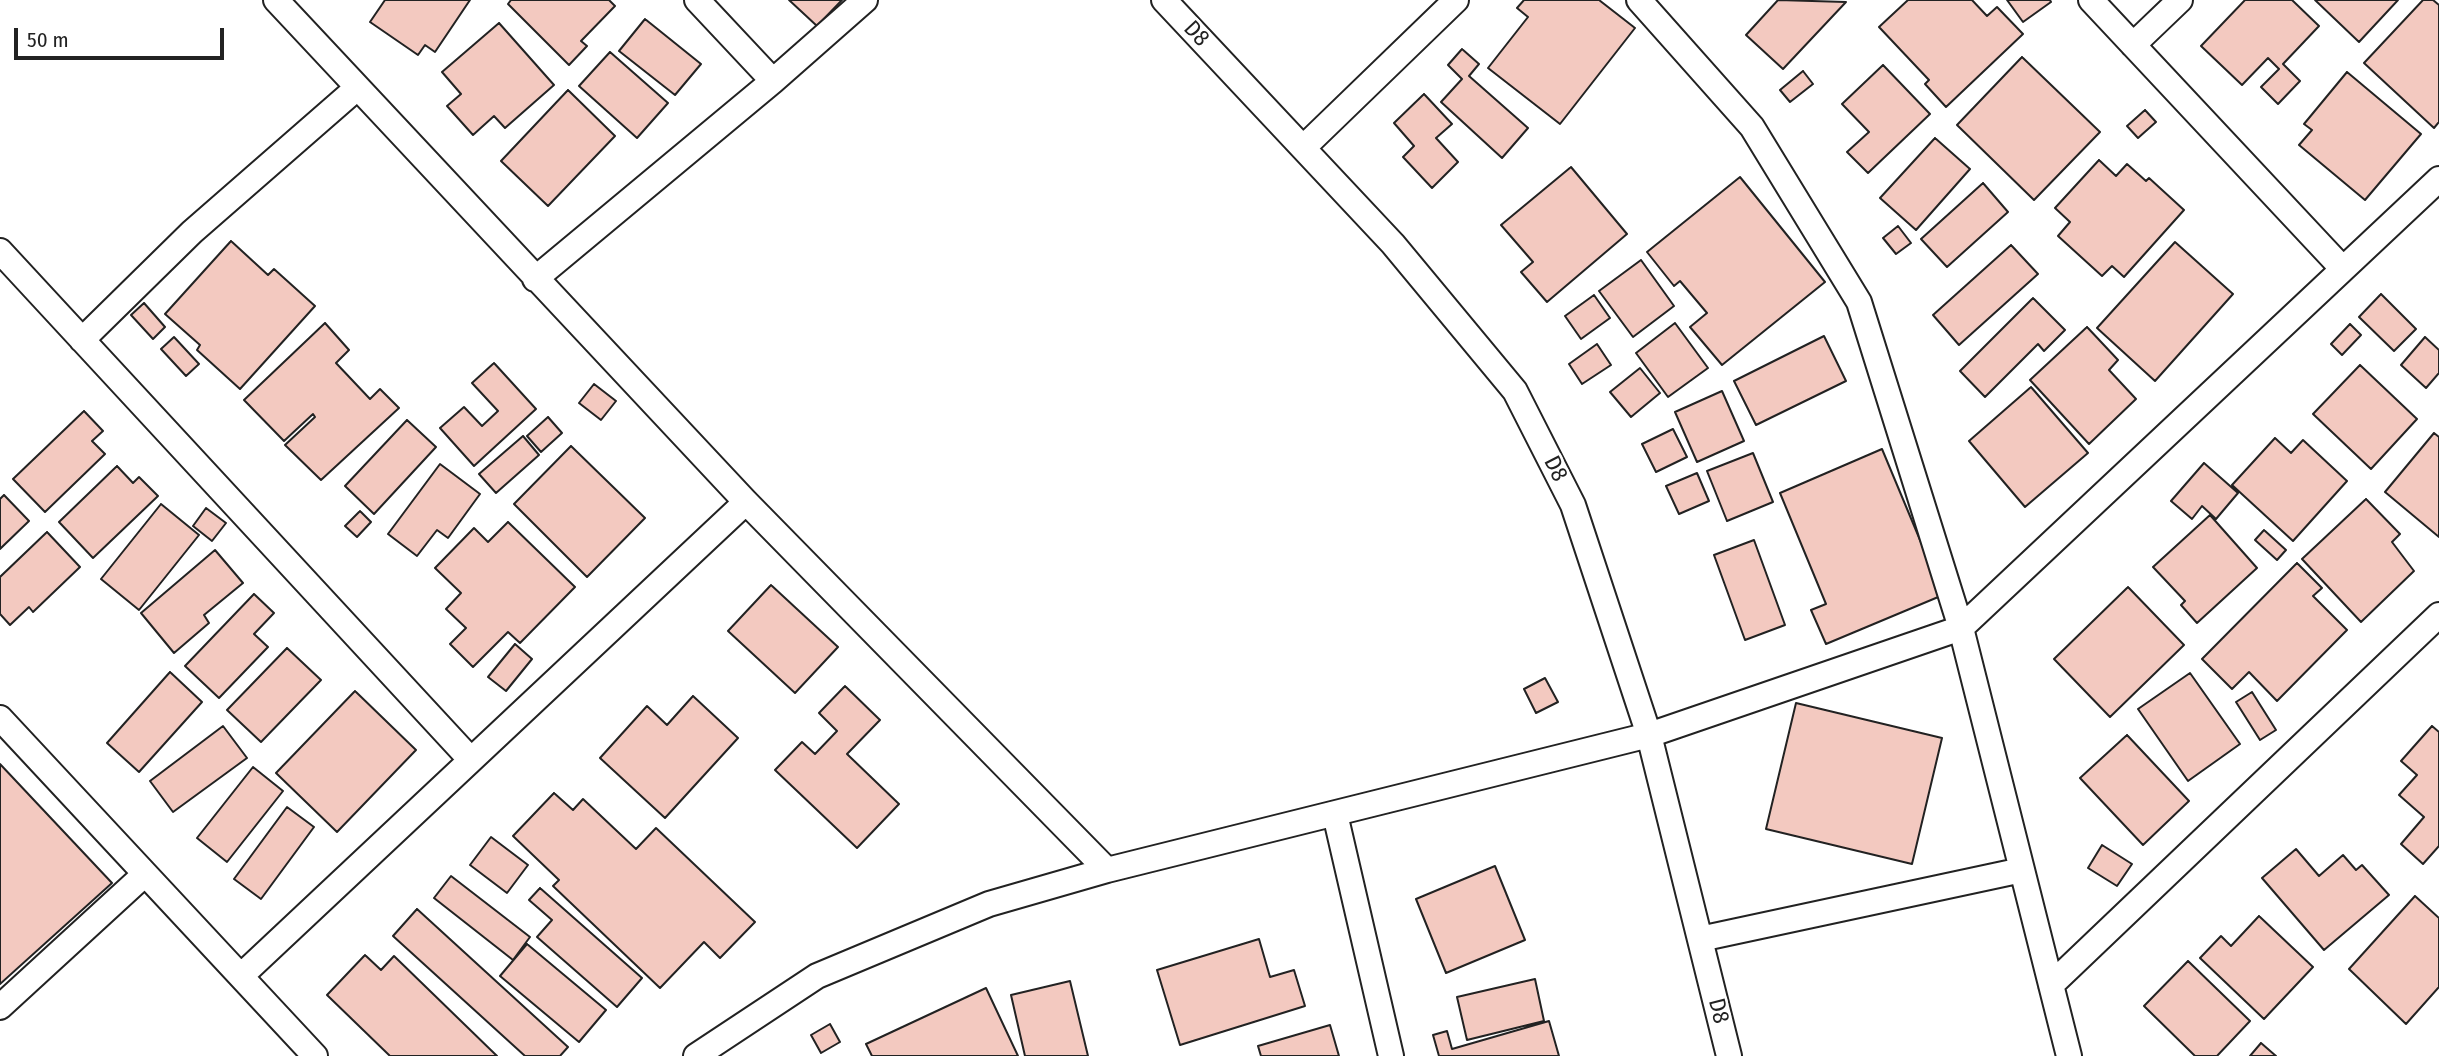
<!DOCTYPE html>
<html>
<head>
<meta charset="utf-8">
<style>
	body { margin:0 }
	#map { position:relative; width:2439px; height:1056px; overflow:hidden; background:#fff; font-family:"Fira Sans Condensed",sans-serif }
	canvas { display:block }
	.scale { position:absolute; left:14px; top:28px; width:210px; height:32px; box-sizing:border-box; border:4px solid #222; border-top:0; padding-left:9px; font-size:21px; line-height:24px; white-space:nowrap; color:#222; -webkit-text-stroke:5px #fff; paint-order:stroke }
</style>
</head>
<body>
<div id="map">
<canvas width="2439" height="1056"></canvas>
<div class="scale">50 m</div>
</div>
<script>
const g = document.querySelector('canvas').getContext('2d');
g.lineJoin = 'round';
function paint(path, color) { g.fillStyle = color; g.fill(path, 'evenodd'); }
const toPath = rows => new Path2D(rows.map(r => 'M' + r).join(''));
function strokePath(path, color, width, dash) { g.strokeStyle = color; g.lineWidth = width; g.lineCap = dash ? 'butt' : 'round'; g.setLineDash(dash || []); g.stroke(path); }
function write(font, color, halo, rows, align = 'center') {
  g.font = font + ' "Fira Sans Condensed",sans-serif'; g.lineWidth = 5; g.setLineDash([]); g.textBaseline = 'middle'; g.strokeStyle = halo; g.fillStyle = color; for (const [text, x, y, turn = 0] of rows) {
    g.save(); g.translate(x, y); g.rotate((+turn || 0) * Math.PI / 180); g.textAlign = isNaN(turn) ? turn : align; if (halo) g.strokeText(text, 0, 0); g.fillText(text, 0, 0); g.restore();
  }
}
const building = toPath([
	[385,0,470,0,435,52,425,45,418,55,370,22,385,0],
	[511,0,609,0,615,6,581,41,587,46,569,65,508,4,511,0],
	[789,0,842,0,817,26,789,0],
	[1524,0,1599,0,1635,28,1560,124,1488,68,1528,17,1517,8,1524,0],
	[1778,0,1846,2,1783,69,1746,35,1778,0],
	[1908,0,1972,0,1987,16,1997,7,2023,34,1946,107,1925,84,1929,80,1879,27,1908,0],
	[2007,0,2050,0,2051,2,2023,22,2007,0],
	[2245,0,2292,0,2319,26,2283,64,2300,81,2278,104,2261,87,2279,69,2268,58,2242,85,2201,46,2245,0],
	[2315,0,2398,0,2359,42,2315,0],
	[2423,0,2433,0,2439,5,2439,122,2434,128,2364,63,2423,0],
	[645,19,701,64,675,95,619,51,645,19],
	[499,23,554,85,505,128,494,116,473,135,447,106,461,94,442,72,499,23],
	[1462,49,1479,64,1469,76,1528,128,1502,158,1441,102,1462,79,1448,65,1462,49],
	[610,52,668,103,637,138,579,86,610,52],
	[2022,57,2100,132,2034,200,1957,125,2022,57],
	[1883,65,1930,114,1868,173,1847,152,1869,132,1842,104,1883,65],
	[1803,71,1813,84,1790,102,1780,90,1803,71],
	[2347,72,2421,134,2365,200,2299,145,2312,130,2304,124,2347,72],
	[568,90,615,136,548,206,501,161,568,90],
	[1424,94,1452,124,1436,138,1458,162,1432,188,1403,157,1414,146,1394,123,1424,94],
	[2145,110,2156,122,2138,138,2127,126,2145,110],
	[1935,138,1970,169,1916,230,1880,198,1935,138],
	[2099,160,2116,176,2127,164,2146,181,2149,178,2184,210,2124,277,2112,266,2102,276,2058,236,2070,222,2055,208,2099,160],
	[1571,167,1627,234,1547,302,1521,272,1533,262,1501,225,1571,167],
	[1740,177,1825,282,1722,365,1690,327,1707,313,1680,281,1674,286,1647,252,1740,177],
	[1983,183,2008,212,1947,267,1921,239,1983,183],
	[1898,226,1911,243,1896,254,1883,238,1898,226],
	[231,241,268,275,274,269,315,306,240,389,197,350,200,345,165,314,231,241],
	[2175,242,2233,294,2155,381,2097,328,2175,242],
	[2011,245,2038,274,1959,345,1933,315,2011,245],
	[1641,260,1674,306,1633,337,1599,291,1641,260],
	[2381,294,2416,329,2394,351,2359,317,2381,294],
	[1594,295,1610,318,1581,339,1565,316,1594,295],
	[2033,298,2065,330,2044,351,2038,344,1985,397,1960,371,2033,298],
	[144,303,165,327,153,339,131,315,144,303],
	[325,323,349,350,336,363,370,399,380,389,399,408,321,480,285,445,315,417,313,414,284,441,244,400,325,323],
	[1675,323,1708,368,1668,397,1636,353,1675,323],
	[2350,324,2361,335,2342,355,2331,344,2350,324],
	[2087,327,2118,360,2109,370,2136,399,2089,444,2030,380,2087,327],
	[1824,336,1846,381,1756,425,1734,381,1824,336],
	[174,337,199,364,186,376,161,349,174,337],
	[2425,337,2439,350,2439,373,2426,388,2401,365,2425,337],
	[1597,344,1611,365,1582,384,1569,364,1597,344],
	[494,363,536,409,474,466,440,428,464,407,482,426,498,411,472,383,494,363],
	[2360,365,2417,419,2371,469,2313,414,2360,365],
	[1640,368,1660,393,1631,417,1610,392,1640,368],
	[594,384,616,401,601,420,579,403,594,384],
	[2031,387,2088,453,2025,507,1969,441,2031,387],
	[1722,391,1744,441,1697,462,1675,412,1722,391],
	[84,411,103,431,92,441,105,454,45,512,13,479,84,411],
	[548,417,562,433,541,452,527,436,548,417],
	[407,420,436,447,374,514,345,486,407,420],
	[1673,429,1687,457,1656,472,1642,444,1673,429],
	[2434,433,2439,437,2439,537,2385,492,2434,433],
	[523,436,539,455,496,493,479,474,523,436],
	[2275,438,2291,453,2303,440,2347,481,2293,541,2232,485,2275,438],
	[571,446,645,518,587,577,514,504,571,446],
	[1882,449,1943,595,1826,644,1811,610,1826,604,1780,493,1882,449],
	[1753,453,1773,502,1727,521,1707,471,1753,453],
	[2204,463,2238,493,2216,519,2202,506,2192,519,2171,501,2204,463],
	[440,464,480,494,448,538,437,530,417,556,388,534,440,464],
	[117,466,133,483,139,477,158,496,93,558,59,522,117,466],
	[1697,473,1709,501,1679,514,1666,486,1697,473],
	[4,495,29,521,0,549,0,499,4,495],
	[2366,499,2400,534,2392,542,2414,571,2361,622,2302,559,2366,499],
	[161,504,199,535,139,610,101,579,161,504],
	[206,508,226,523,212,541,193,526,206,508],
	[360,511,371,522,357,537,345,526,360,511],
	[2210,515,2257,568,2197,623,2181,605,2185,601,2153,567,2210,515],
	[508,522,575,587,520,643,508,632,473,667,450,644,466,628,446,609,461,593,435,568,474,528,488,542,508,522],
	[2264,530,2286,550,2277,560,2255,540,2264,530],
	[47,532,80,567,33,612,29,607,10,625,0,614,0,577,47,532],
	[1754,540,1785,625,1745,640,1714,555,1754,540],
	[215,550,243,583,204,615,209,623,174,653,141,613,215,550],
	[2297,563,2322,588,2313,596,2347,630,2277,701,2249,672,2232,689,2202,659,2297,563],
	[771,585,838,647,795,693,728,631,771,585],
	[2128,587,2184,645,2110,717,2054,659,2128,587],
	[254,594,274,613,254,634,268,647,219,698,185,666,254,594],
	[515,644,532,659,506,691,488,677,515,644],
	[287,648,321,680,261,742,227,710,287,648],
	[170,672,202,702,139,772,107,743,170,672],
	[2190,673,2240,744,2188,781,2138,709,2190,673],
	[1545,678,1558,702,1536,713,1524,689,1545,678],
	[845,686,880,720,847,754,899,804,857,848,775,770,802,742,815,754,837,731,819,713,845,686],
	[355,691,416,750,337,832,276,773,355,691],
	[2252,692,2276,730,2260,740,2236,702,2252,692],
	[693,696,738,738,665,818,600,758,647,706,667,725,693,696],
	[1796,703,1942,738,1912,864,1766,829,1796,703],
	[223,726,247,758,173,812,150,781,223,726],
	[2432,726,2439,732,2439,846,2423,864,2401,844,2424,817,2399,795,2417,775,2401,761,2432,726],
	[2127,735,2189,801,2143,845,2080,778,2127,735],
	[0,764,112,883,0,984,0,764],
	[253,767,283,791,227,862,197,838,253,767],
	[554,793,573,810,583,799,636,849,656,828,755,922,720,958,704,942,660,988,553,886,559,880,513,836,554,793],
	[287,807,314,827,261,899,234,879,287,807],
	[491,837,528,865,507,893,470,865,491,837],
	[2102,845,2132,864,2117,886,2088,868,2102,845],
	[2296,849,2319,876,2343,855,2356,870,2362,865,2389,895,2324,950,2262,878,2296,849],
	[1495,866,1525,940,1446,973,1416,899,1495,866],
	[451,876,530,937,513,960,434,898,451,876],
	[540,888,642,978,617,1007,537,937,552,920,529,900,540,888],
	[2415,896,2439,918,2439,987,2406,1024,2349,969,2415,896],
	[417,909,568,1047,560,1056,525,1056,393,936,417,909],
	[2259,916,2313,967,2264,1019,2200,958,2221,936,2231,946,2259,916],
	[1259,939,1270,977,1294,970,1305,1006,1180,1045,1157,970,1259,939],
	[527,944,606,1010,579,1042,500,976,527,944],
	[365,955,381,970,394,956,497,1056,390,1056,327,995,365,955],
	[2188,961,2250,1021,2217,1056,2195,1056,2144,1006,2188,961],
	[1535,979,1544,1021,1467,1040,1457,997,1535,979],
	[1070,981,1088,1056,1025,1056,1011,995,1070,981],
	[986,988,1018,1056,872,1056,866,1044,986,988],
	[1549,1021,1559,1056,1439,1056,1433,1035,1447,1031,1452,1049,1549,1021],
	[830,1024,840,1042,821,1053,811,1035,830,1024],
	[1330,1025,1339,1056,1261,1056,1258,1046,1330,1025],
	[2261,1043,2276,1056,2250,1056,2261,1043]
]);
paint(building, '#f3c9c0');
strokePath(building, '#222', 2);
const street = toPath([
	[276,0,746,502,1107,870],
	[1164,0,1393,244,1515,391,1573,505,1649,735,1729,1056],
	[1639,0,1752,127,1859,302,1961,628,2069,1056],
	[2091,0,2342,268],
	[2133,45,2180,0],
	[773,81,865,0],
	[1303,148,1456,0],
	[0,251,471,760],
	[535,279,773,81,697,0],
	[82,340,192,232,357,88],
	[0,718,315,1056],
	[1335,814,1391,1056],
	[1700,939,2022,870],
	[241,976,746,502],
	[2051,985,2439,615],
	[0,1007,145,874],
	[696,1056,817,976,989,904,1107,870,1649,735,1961,628,2439,179]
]);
strokePath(street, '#222', 28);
strokePath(street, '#fff', 24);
write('23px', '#222', '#fff', [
	["D8",1196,34,47],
	["D8",1555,469,63],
	["D8",1718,1011,76]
]);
</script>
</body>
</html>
